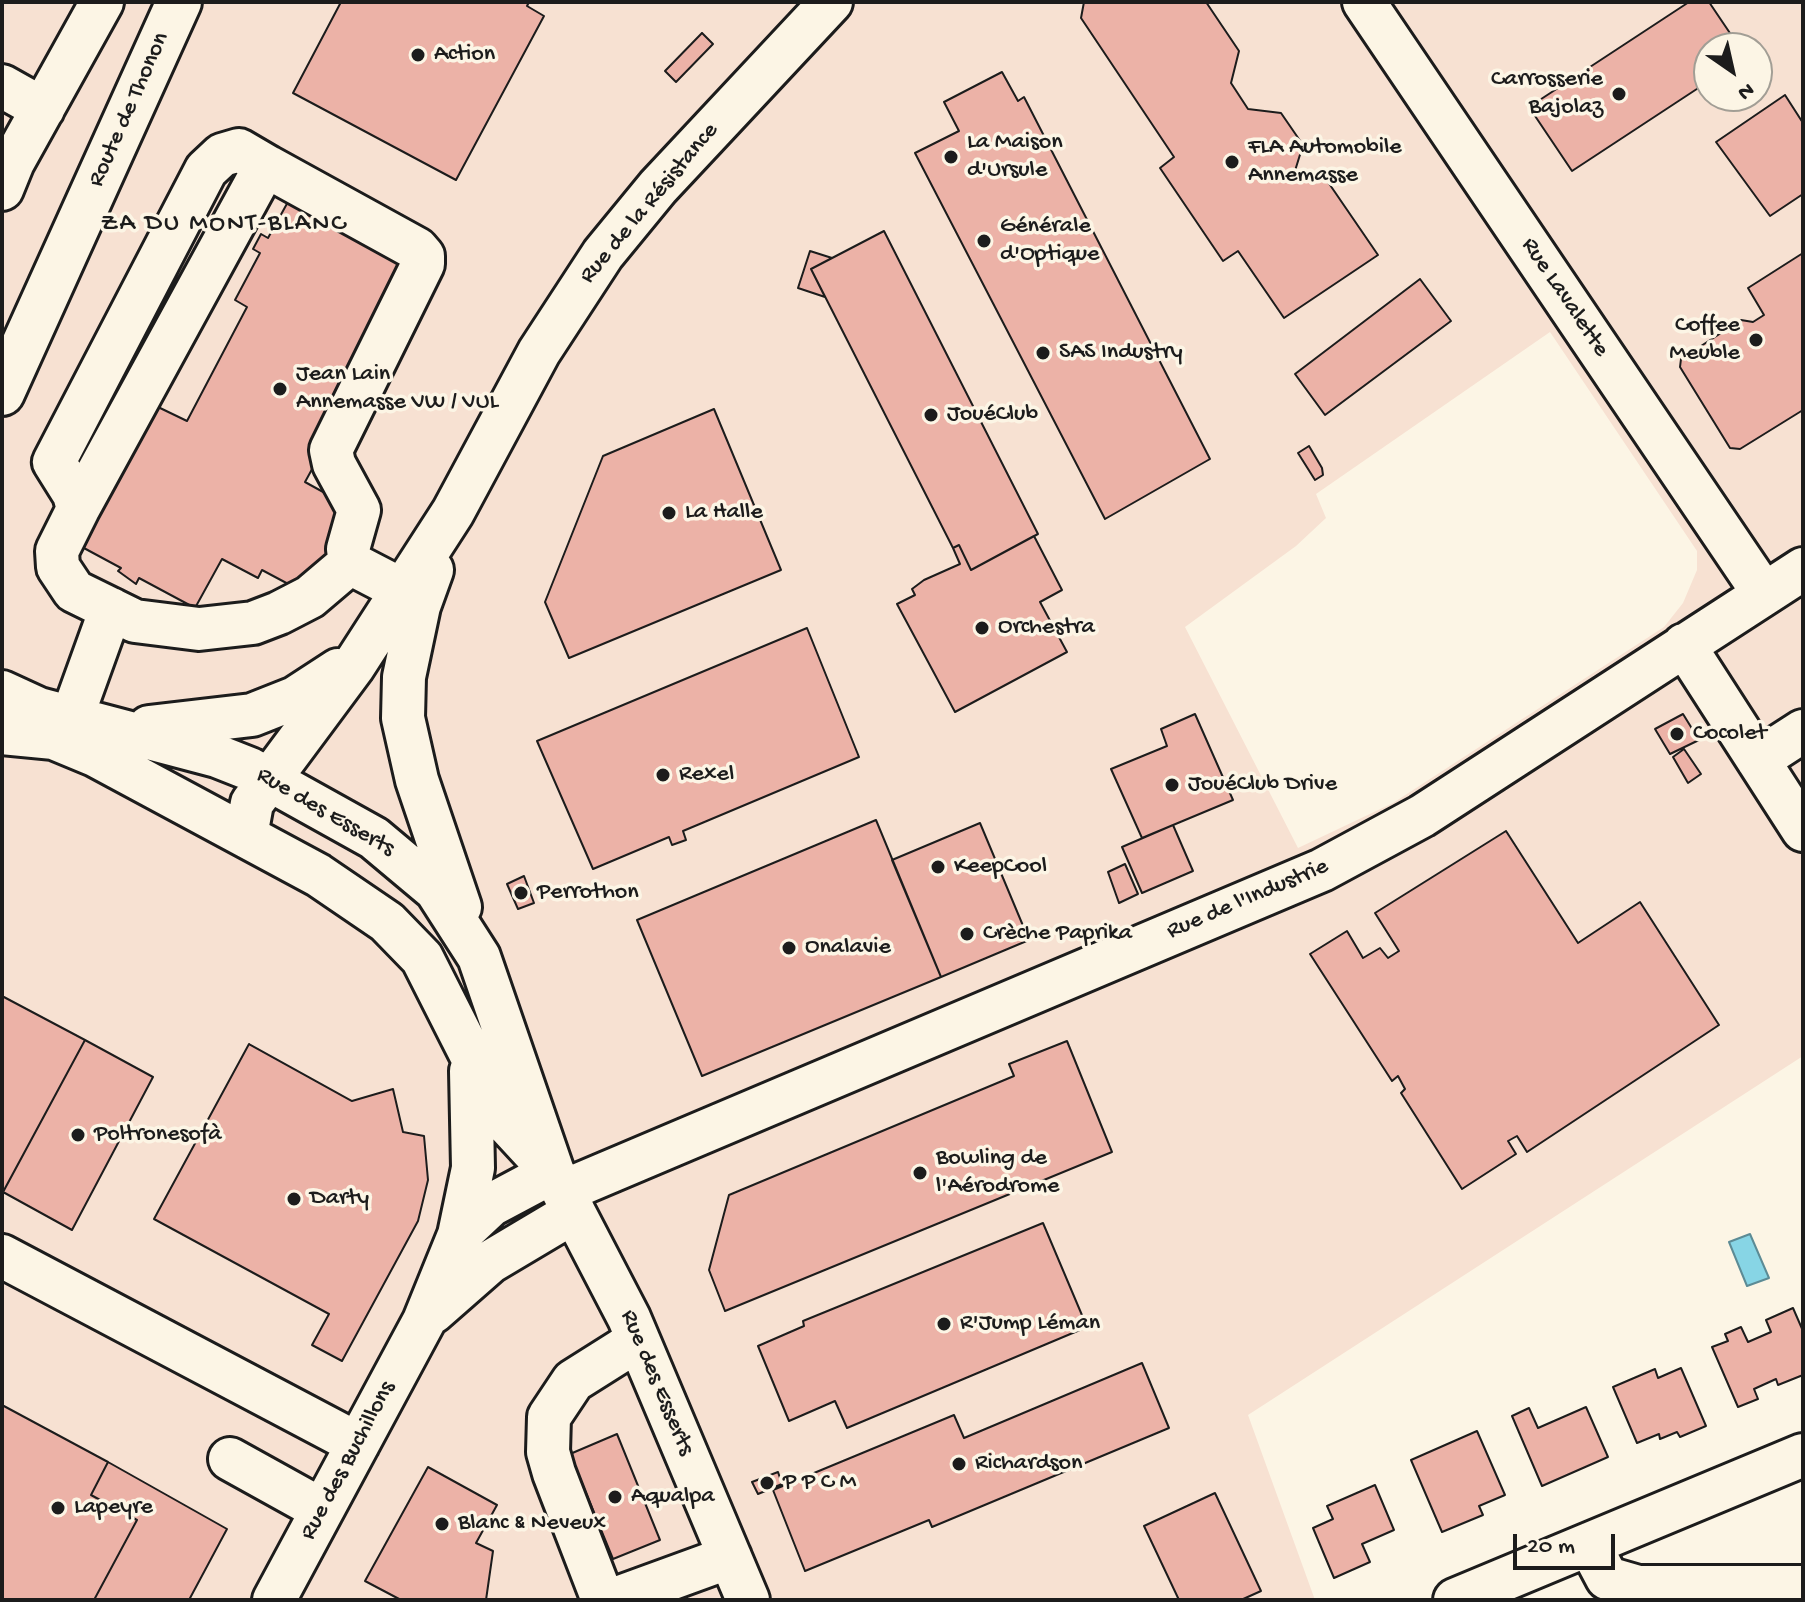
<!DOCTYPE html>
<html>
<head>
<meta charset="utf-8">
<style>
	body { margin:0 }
	#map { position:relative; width:1805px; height:1602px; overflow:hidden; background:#fcf5e5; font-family:"Gochi Hand",sans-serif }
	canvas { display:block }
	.frame { position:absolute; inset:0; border:4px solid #1c1c1c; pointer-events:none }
	.north { position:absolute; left:1693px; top:32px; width:80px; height:80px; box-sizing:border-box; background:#fcf5e5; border:2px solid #a29e95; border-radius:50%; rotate:146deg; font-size:22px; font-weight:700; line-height:32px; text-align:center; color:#1c1c1c }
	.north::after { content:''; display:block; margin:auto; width:28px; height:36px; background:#1c1c1c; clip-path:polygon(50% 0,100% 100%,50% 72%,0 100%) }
	.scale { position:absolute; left:1513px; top:1534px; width:102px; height:36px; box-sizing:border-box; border:4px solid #1c1c1c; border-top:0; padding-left:10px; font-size:24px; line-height:28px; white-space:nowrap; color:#1c1c1c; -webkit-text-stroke:6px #fcf5e5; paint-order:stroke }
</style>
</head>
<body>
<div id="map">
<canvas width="1805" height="1602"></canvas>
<div class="frame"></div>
<div class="north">N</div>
<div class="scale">20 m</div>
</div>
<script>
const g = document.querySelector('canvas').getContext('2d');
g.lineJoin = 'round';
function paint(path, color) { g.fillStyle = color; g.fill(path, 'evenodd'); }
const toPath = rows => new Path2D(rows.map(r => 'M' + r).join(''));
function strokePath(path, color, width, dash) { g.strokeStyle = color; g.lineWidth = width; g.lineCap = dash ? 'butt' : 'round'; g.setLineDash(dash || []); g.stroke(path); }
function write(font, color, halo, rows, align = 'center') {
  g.font = font + ' "Gochi Hand",sans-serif'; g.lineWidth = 7; g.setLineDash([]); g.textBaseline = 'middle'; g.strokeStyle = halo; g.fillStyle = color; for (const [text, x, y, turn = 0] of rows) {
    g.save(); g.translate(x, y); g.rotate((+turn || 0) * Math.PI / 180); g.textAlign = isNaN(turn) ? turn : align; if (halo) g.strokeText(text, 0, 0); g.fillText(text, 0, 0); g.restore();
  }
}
paint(toPath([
	[2,2,1803,2,1803,1056,1248,1415,1315,1600,2,1600],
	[1709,48,1757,48,1757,96,1709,96],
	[1550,332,1697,551,1697,570,1683,603,1664,627,1393,803,1298,848,1185,627,1296,546,1326,518,1316,494]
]), '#f7e1d2');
const water = toPath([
	[1750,1234,1769,1278,1747,1286,1729,1242,1750,1234]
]);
paint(water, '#87d5e5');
strokePath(water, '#5c8b95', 2);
const building = toPath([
	[341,2,529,2,527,6,544,16,456,180,293,93,341,2],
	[1084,2,1206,2,1239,51,1231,83,1248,109,1281,113,1303,145,1294,174,1328,182,1378,255,1284,318,1238,251,1223,261,1160,168,1174,157,1081,18,1084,2],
	[1689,2,1709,2,1740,48,1709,48,1709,81,1572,171,1529,107,1689,2],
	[702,33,713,44,676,82,665,71,702,33],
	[1002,72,1018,101,1024,97,1210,459,1105,519,915,153,959,131,944,102,1002,72],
	[1785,95,1803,123,1803,194,1770,216,1716,142,1785,95],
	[294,191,418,259,366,371,305,482,354,509,307,594,262,570,258,578,222,559,195,608,139,578,136,584,118,571,121,568,82,547,158,407,187,421,247,307,235,300,260,253,253,249,261,234,268,238,294,191],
	[884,231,1038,534,971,570,959,545,953,548,811,269,884,231],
	[810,251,832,258,811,269,825,297,798,288,810,251],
	[1803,253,1803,410,1740,449,1730,448,1680,367,1681,359,1741,320,1753,322,1764,315,1748,288,1803,253],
	[1420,279,1451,321,1325,415,1295,374,1420,279],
	[714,409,781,570,569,658,545,602,603,456,714,409],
	[1309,446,1322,468,1323,475,1315,480,1298,453,1309,446],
	[1034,536,1062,590,1040,602,1067,652,955,712,897,604,915,595,912,589,924,580,960,564,953,548,959,545,971,570,1034,536],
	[807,628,859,757,683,831,686,840,672,845,669,837,593,869,537,741,807,628],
	[1195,714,1233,800,1142,838,1111,769,1167,746,1161,729,1195,714],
	[1683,714,1699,740,1670,754,1655,729,1683,714],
	[1684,749,1701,774,1688,783,1673,757,1684,749],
	[876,820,941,977,702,1076,637,920,876,820],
	[980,823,1029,940,941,977,892,860,980,823],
	[1173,825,1193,871,1142,893,1122,847,1173,825],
	[1506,831,1578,943,1640,902,1719,1025,1527,1152,1517,1136,1508,1141,1516,1154,1462,1189,1401,1093,1405,1089,1398,1076,1392,1081,1310,954,1347,931,1363,958,1380,948,1388,958,1399,951,1375,913,1506,831],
	[1125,864,1138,894,1119,903,1108,872,1125,864],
	[524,876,534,903,518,909,507,884,524,876],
	[2,996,85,1040,2,1194,2,996],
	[85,1040,153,1077,72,1230,3,1192,85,1040],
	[1067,1041,1112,1152,725,1311,709,1270,729,1195,1014,1076,1009,1064,1067,1041],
	[249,1044,352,1101,393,1089,403,1132,424,1136,428,1180,418,1221,342,1361,312,1345,329,1314,154,1219,249,1044],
	[1043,1223,1087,1327,847,1428,835,1401,789,1421,758,1346,804,1326,803,1321,1043,1223],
	[1793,1308,1803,1331,1803,1375,1778,1385,1776,1379,1754,1389,1758,1399,1738,1407,1712,1347,1728,1341,1725,1334,1741,1327,1748,1342,1771,1332,1766,1320,1793,1308],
	[1142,1363,1169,1428,932,1527,929,1520,805,1571,773,1490,954,1415,964,1438,1142,1363],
	[1681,1368,1706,1426,1680,1437,1677,1432,1660,1439,1659,1434,1637,1443,1613,1387,1655,1369,1658,1378,1681,1368],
	[2,1405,108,1462,91,1495,137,1520,94,1600,2,1600,2,1405],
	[1586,1407,1608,1457,1542,1486,1512,1416,1529,1408,1538,1428,1586,1407],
	[1477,1431,1505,1495,1479,1506,1483,1515,1442,1532,1411,1460,1477,1431],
	[617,1434,660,1540,613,1559,570,1454,617,1434],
	[108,1462,227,1529,189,1600,94,1600,137,1520,91,1495,108,1462],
	[428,1467,497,1505,476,1543,493,1551,486,1600,401,1600,365,1581,428,1467],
	[778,1472,782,1484,758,1494,752,1482,778,1472],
	[1375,1485,1394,1530,1362,1544,1370,1562,1334,1578,1313,1528,1333,1519,1327,1506,1375,1485],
	[1215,1493,1261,1591,1241,1600,1179,1600,1144,1526,1215,1493]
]);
paint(building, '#ecb2a7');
strokePath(building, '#1c1c1c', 2);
const minor = toPath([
	[1364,2,1764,594],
	[2,86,43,109],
	[2,189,13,162,102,2],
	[78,509,74,494,54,462,206,170,222,155,239,150,268,167],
	[350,563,310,597,279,613,253,623,199,629,135,621,74,591,58,567,57,551,78,509,262,172,268,167,417,249,423,256,423,264,331,450,334,464,359,510,348,549,350,563,402,590],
	[432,570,419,606,404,677,403,718,417,780,460,907],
	[1684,645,1803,830],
	[2,692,39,709,217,756,250,769,374,838,436,890,479,957,553,1172,629,1318,748,1600],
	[72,717,111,609],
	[149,727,252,715,295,698,338,670],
	[2,733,54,738,95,755,318,875,387,922,422,958,504,1120,541,1160],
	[1758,760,1803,731],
	[246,836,252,803,353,667,453,512,539,352,603,254,658,187,831,2],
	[564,1191,1322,870,1422,816,1803,569],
	[459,1235,473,1168,471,1071],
	[2,1256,358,1444],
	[433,1312,490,1262,574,1212],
	[230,1459,322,1510],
	[1589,1544,1607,1578,1638,1587,1803,1587],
	[274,1600,424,1321,459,1235,491,1205,553,1172],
	[603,1600,554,1473,548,1452,549,1417,573,1381,638,1340],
	[612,1600,730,1557],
	[1455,1600,1803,1455]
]);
const major = toPath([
	[2,393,179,2]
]);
strokePath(minor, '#1c1c1c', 48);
strokePath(major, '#1c1c1c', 50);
strokePath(minor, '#fcf5e5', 42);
strokePath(major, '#fcf5e5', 44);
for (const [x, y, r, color] of [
	[418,55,8,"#1c1c1c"],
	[1619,94,8,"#1c1c1c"],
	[951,157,8,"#1c1c1c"],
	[1232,162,8,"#1c1c1c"],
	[984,241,8,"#1c1c1c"],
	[1756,340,8,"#1c1c1c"],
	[1043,353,8,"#1c1c1c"],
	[280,389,8,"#1c1c1c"],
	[931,415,8,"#1c1c1c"],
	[669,513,8,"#1c1c1c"],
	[982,628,8,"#1c1c1c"],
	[1677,734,8,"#1c1c1c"],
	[663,775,8,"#1c1c1c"],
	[1172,785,8,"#1c1c1c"],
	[938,867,8,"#1c1c1c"],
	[521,893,8,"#1c1c1c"],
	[967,934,8,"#1c1c1c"],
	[789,948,8,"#1c1c1c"],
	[78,1135,8,"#1c1c1c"],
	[920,1173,8,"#1c1c1c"],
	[294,1199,8,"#1c1c1c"],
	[944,1324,8,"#1c1c1c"],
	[959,1464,8,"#1c1c1c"],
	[767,1483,8,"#1c1c1c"],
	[615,1497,8,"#1c1c1c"],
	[58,1508,8,"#1c1c1c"],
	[442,1524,8,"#1c1c1c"]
]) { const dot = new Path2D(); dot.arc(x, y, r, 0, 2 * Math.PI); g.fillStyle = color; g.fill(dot); strokePath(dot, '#fcf5e5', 3); }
write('24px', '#1c1c1c', '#fcf5e5', [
	["Action",434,55],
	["Carrosserie",1603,80,"right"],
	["Bajolaz",1603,108,"right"],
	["La Maison",967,143],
	["d'Ursule",967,171],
	["FLA Automobile",1248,148],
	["Annemasse",1248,176],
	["Générale",1000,227],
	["d'Optique",1000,255],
	["Coffee",1740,326,"right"],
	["Meuble",1740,354,"right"],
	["SAS Industry",1059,353],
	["Jean Lain",296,375],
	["Annemasse VW / VUL",296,403],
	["JouéClub",947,415],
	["La Halle",685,513],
	["Orchestra",998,628],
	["Cocolet",1693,734],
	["Rexel",679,775],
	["JouéClub Drive",1188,785],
	["KeepCool",954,867],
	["Perrothon",537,893],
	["Crèche Paprika",983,934],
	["Onalavie",805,948],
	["Poltronesofà",94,1135],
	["Bowling de",936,1159],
	["l'Aérodrome",936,1187],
	["Darty",310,1199],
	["R'Jump Léman",960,1324],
	["Richardson",975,1464],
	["P P C M",783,1483],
	["Aqualpa",631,1497],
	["Lapeyre",74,1508],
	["Blanc & Neveux",458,1524]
], 'left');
write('24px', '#1c1c1c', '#fcf5e5', [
	["Route de Thonon",130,110,-66],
	["Rue de la Résistance",650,204,-50],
	["Rue Lavalette",1564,298,56],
	["Rue des Esserts",325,813,30],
	["Rue de l'Industrie",1248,900,-23],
	["Rue des Esserts",656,1383,67],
	["Rue des Buchillons",349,1461,-62]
]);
g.letterSpacing = '2px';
write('26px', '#1c1c1c', '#fcf5e5', [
	["ZA DU MONT-BLANC",224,225]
]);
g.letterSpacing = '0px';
</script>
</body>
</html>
